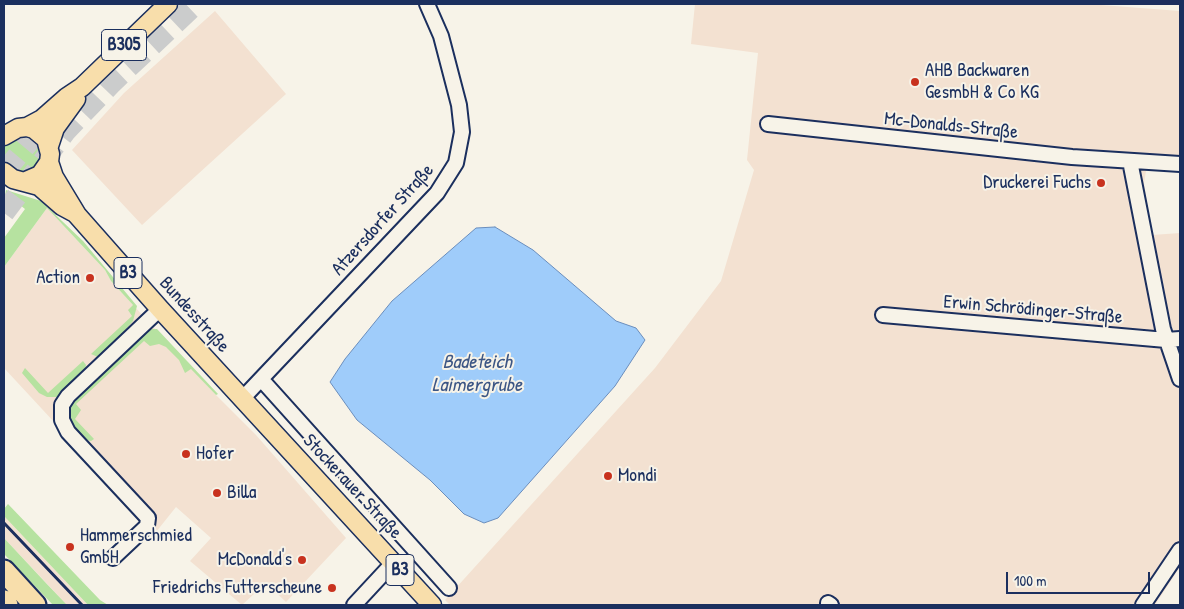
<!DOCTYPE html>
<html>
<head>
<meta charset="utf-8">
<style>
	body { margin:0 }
	#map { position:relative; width:1184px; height:609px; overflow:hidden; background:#f7f3e8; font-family:"Patrick Hand",sans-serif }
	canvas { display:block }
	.frame { position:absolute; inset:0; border:5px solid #1b2f5e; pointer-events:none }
	.scale { position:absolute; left:1006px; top:572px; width:144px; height:22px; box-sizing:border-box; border:2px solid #1b2f5e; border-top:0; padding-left:6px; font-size:15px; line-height:18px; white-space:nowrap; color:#1b2f5e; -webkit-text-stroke:4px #f7f3e8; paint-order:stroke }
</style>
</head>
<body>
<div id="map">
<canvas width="1184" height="609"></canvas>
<div class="frame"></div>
<div class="scale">100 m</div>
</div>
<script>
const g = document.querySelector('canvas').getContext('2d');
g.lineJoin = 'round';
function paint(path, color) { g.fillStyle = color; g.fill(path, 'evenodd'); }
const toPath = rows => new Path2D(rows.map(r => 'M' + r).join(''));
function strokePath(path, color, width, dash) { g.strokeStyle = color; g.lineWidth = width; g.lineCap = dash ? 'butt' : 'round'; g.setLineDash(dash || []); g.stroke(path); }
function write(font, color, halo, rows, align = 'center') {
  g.font = font + ' "Patrick Hand",sans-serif'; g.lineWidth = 4; g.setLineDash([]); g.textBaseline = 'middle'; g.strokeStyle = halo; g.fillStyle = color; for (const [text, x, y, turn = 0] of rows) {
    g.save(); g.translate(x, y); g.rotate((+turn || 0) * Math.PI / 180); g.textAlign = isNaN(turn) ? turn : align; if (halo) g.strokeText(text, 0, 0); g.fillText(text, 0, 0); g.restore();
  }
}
paint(toPath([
	[695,4,1088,4,1180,11,1180,170,1161,168,1146,171,1144,183,1152,235,1180,233,1180,567,1155,605,450,605,445,600,655,368,721,281,754,170,747,160,758,53,691,44],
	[215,11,286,94,142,225,72,150,124,93],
	[47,208,105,270,111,281,216,395,256,435,346,538,286,602,266,583,242,605,190,561,211,538,176,507,156,532,4,368,4,267],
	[4,516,88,605,67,605,4,538]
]), '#f3e1d1');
paint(toPath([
	[26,132,42,145,41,166,23,175,5,166,4,144],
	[6,190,41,201,83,241,137,306,133,321,102,356,98,357,91,354,132,316,128,310,133,305,111,281,105,270,47,208,4,267,4,238,25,209,10,197,4,202],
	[152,329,157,329,218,394,216,395,191,369,185,373,179,360,166,347,159,344,150,346,144,341,76,404,81,410,75,419,94,439,91,441,83,439,68,419,69,406,140,337],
	[83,361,86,365,84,374,58,397,47,397,39,393,22,373,25,368,48,393],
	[8,504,100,600,108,605,88,605,4,516,4,509],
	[4,538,45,582,67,605,53,605,4,554]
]), '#b6e2a0');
const water = toPath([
	[495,227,533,250,616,321,636,328,645,340,615,386,498,518,484,523,464,514,430,480,357,420,330,382,345,359,392,301,476,228,495,227]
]);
paint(water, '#9fccfa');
strokePath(water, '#6a8dbc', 1);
strokePath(toPath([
	[4,172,50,117],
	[4,213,66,131,112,83,196,4]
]), '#cbcccc', 21, [21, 11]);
const minor = toPath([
	[768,124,1072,157,1180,164],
	[1130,161,1163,329,1180,379],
	[883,315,1166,340,1180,339],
	[261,379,449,588],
	[242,399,437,193,456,163,462,132,459,105,441,36,427,4],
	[113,558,147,526,148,518,68,432,62,420,62,405,68,396,160,309],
	[828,603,831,605],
	[354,605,393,563],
	[1143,605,1180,550]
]);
const major = toPath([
	[27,127,42,119,67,97,82,87,168,4],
	[4,136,18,128,27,127,34,129,46,139,50,154,49,162,40,175,26,181],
	[49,146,55,128,76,99],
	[49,162,54,177,77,215,160,309,432,605],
	[4,172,13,179,39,186,62,206,75,213]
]);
const highway = toPath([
	[4,571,35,605],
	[4,601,7,605]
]);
strokePath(minor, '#1b2f5e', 18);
strokePath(major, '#1b2f5e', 21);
strokePath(highway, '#1b2f5e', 25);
strokePath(minor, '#f7f3e8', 14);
strokePath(major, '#f8deab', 18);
strokePath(highway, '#f8deab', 21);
strokePath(toPath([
	[4,523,82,605]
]), '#1b2f5e', 3);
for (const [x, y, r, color] of [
	[915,82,5,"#c8321e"],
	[1101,183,5,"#c8321e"],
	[90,278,5,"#c8321e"],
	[186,454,5,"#c8321e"],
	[608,476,5,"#c8321e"],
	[217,493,5,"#c8321e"],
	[70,547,5,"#c8321e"],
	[302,560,5,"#c8321e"],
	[332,588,5,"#c8321e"]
]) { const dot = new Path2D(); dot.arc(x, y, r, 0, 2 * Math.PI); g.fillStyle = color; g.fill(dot); strokePath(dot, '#f7f3e8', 2); }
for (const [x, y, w] of [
	[124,45,45],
	[128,273,28],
	[400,570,28]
]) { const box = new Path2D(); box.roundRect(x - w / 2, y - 15.5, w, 31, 4); g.fillStyle = '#f7f3e8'; g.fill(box); strokePath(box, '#1b2f5e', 1); }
write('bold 18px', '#1b2f5e', null, [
	["B305",124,45],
	["B3",128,273],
	["B3",400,570]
]);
write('19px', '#1b2f5e', '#f7f3e8', [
	["AHB Backwaren",925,71],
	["GesmbH & Co KG",925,93],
	["Druckerei Fuchs",1091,183,"right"],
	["Action",80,278,"right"],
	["Hofer",196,454],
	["Mondi",618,476],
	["Billa",227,493],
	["Hammerschmied",80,536],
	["GmbH",80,558],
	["McDonald's",292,560,"right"],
	["Friedrichs Futterscheune",322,588,"right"]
], 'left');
write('19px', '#1b2f5e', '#f7f3e8', [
	["Mc-Donalds-Straße",951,126,6],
	["Atzersdorfer Straße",383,220,-48],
	["Erwin Schrödinger-Straße",1033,310,5],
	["Bundesstraße",194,315,48],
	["Stockerauer Straße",352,487,47]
]);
write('italic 20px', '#3c5685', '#f7f3e8', [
	["Badeteich",477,363],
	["Laimergrube",477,386]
]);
</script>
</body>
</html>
